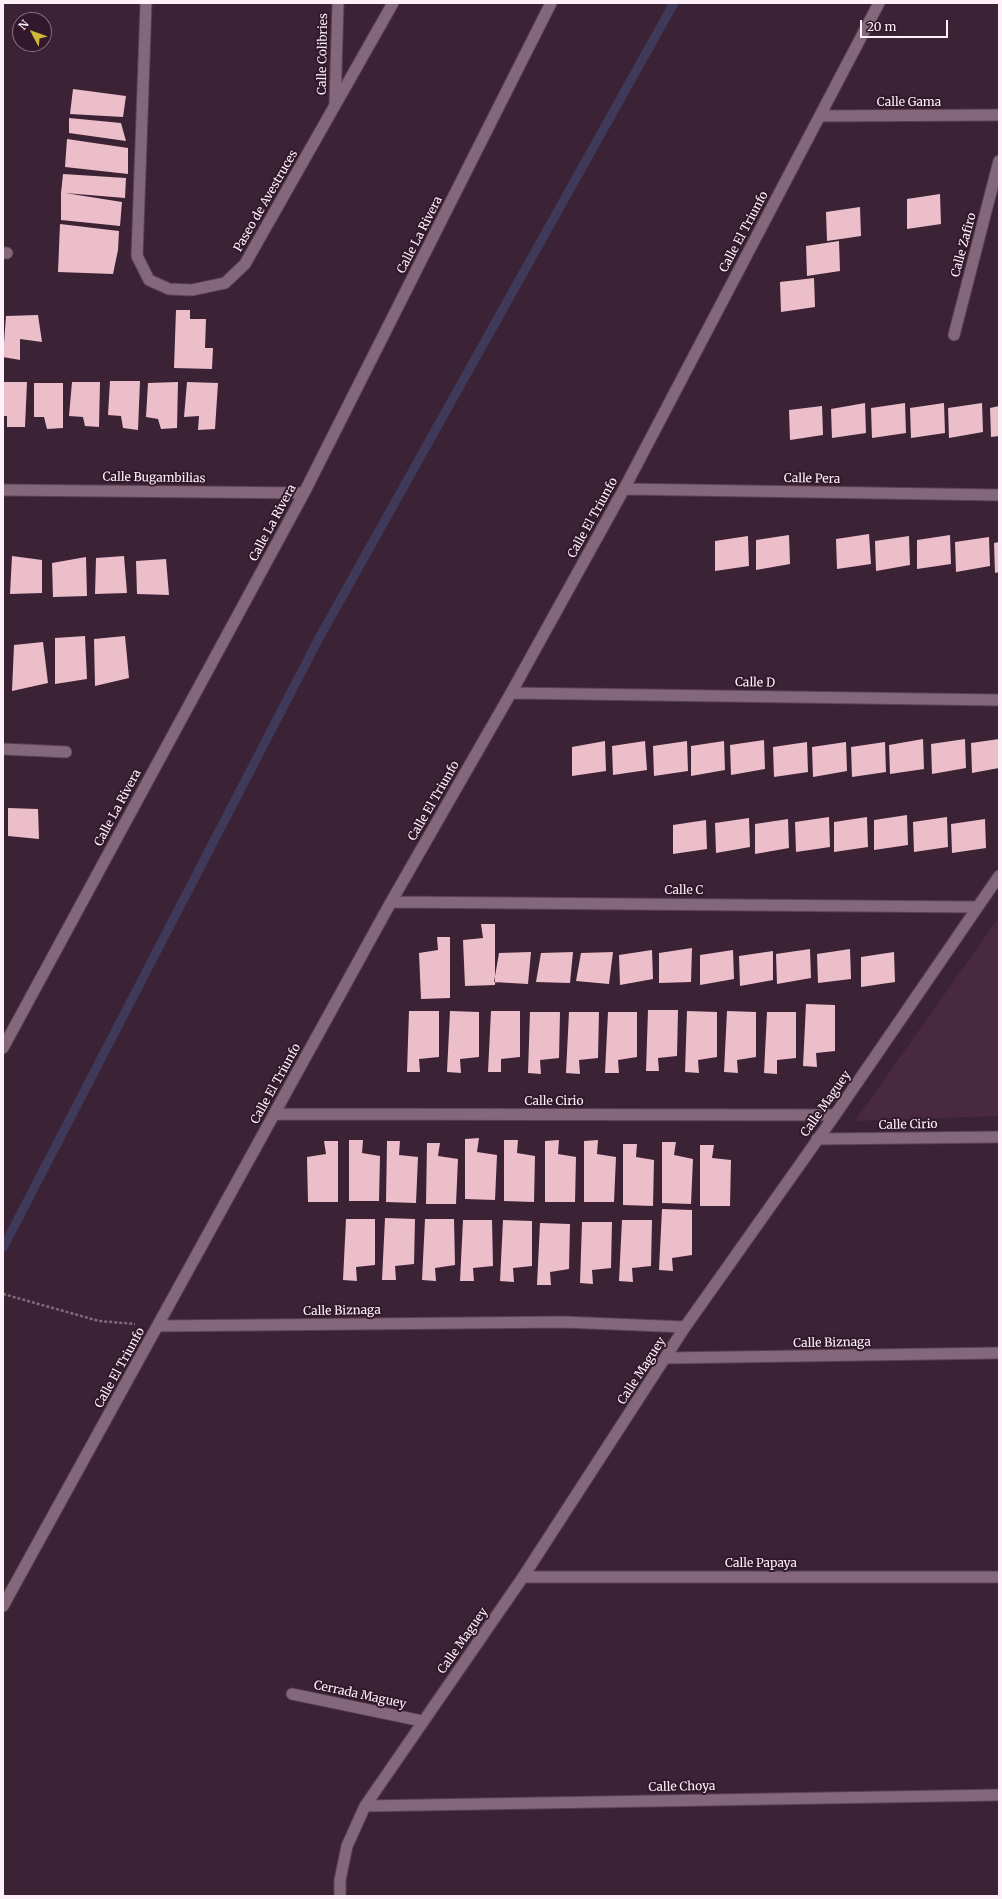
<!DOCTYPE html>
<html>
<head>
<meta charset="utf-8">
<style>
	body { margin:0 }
	#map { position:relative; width:1002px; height:1899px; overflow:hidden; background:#3c2235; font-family:Merriweather,serif }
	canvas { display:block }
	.frame { position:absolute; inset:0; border:4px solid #fef0f9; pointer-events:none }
	.north { position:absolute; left:12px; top:12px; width:40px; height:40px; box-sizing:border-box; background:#31192b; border:1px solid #836f7d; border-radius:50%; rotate:311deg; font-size:11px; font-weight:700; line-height:16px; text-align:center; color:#fef0f9 }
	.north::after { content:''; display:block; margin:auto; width:14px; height:18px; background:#d0b736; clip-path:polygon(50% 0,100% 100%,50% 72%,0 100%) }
	.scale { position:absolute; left:860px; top:20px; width:88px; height:18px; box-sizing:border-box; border:2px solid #fef0f9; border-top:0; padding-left:5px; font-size:12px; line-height:14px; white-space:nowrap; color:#fef0f9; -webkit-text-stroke:3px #31192b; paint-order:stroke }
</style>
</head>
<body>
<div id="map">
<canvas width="1002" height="1899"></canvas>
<div class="frame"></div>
<div class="north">N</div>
<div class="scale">20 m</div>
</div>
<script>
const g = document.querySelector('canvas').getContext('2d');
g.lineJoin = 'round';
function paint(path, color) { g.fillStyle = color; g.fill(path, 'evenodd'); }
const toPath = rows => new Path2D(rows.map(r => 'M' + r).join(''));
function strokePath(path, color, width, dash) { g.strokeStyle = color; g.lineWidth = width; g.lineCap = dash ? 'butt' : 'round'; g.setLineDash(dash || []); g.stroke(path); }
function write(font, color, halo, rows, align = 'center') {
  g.font = font + ' Merriweather,serif'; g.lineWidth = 4; g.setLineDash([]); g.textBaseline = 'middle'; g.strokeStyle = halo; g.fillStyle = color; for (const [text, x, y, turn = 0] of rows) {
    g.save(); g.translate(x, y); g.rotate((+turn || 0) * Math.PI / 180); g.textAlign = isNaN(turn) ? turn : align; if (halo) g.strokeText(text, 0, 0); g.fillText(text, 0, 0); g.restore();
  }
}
paint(toPath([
	[999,917,999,1116,855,1121]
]), '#492940');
strokePath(toPath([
	[3,1248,318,640,674,3]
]), '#3f3a5a', 9);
paint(toPath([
	[73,89,126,96,123,117,70,114],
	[69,118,121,123,126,141,69,133],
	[67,139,128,148,128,174,65,167],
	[63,174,126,178,125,198,65,193,122,202,120,226,61,220,61,193],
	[940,194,941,224,907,229,907,199],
	[860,207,861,236,827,241,826,212],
	[60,224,119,231,118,250,113,274,58,272],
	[839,241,840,271,807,276,806,246],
	[814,278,815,307,781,312,780,282],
	[176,310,190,310,190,319,206,319,205,348,213,348,212,369,174,368],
	[38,315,42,342,20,339,20,360,3,357,6,316],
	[110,381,140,381,138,430,123,428,121,416,108,415],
	[3,382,27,382,25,427,7,427,7,416,3,416],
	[72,382,100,382,99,427,85,426,83,417,69,416],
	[178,382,177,428,161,429,158,419,146,417,148,383],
	[187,382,218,383,215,429,198,430,199,416,184,417],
	[34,383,63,383,63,428,47,429,44,417,34,417],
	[865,403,866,433,832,438,831,409],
	[905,403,906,433,872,438,871,408],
	[944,403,945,433,911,438,910,408],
	[982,403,983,432,949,438,948,408],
	[822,406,823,435,790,440,789,410],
	[999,406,999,436,991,437,990,408],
	[869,534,871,564,837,569,836,539],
	[789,535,790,564,756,570,756,540],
	[950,535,951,564,917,569,917,540],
	[748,536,749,566,715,571,715,541],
	[909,536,910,565,876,571,875,541],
	[989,537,990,566,956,572,955,542],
	[999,542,999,572,995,573,994,543],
	[12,556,42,560,42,593,10,594],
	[124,556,127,593,95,594,96,558],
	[86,557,87,596,53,597,52,563],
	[166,559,169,595,137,594,136,561],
	[85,636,87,679,55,684,55,638],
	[125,636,129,678,95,686,94,639],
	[43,642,48,683,12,691,14,645],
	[923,739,924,769,890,774,889,745],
	[965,739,966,768,932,774,931,744],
	[999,739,999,768,972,773,971,743],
	[764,740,765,769,731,775,730,745],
	[605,741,606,771,572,776,572,747],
	[645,741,647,770,613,775,612,746],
	[687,741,688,771,654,776,653,746],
	[724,741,725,770,691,776,691,746],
	[807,742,808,772,774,777,773,747],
	[846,742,847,771,813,777,812,747],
	[885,742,886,772,852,777,851,747],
	[8,808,38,809,39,839,8,836],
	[907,815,908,845,874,850,874,820],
	[829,817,830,847,796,852,795,822],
	[867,817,868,847,834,852,834,822],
	[947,817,948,847,914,852,913,822],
	[749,818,750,847,716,853,715,823],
	[788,819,789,848,755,854,755,824],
	[985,819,986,848,952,853,951,824],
	[706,820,707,849,673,854,673,825],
	[481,924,495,924,495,985,465,986,463,940,483,938],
	[437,937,450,937,450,998,421,999,419,953,438,950],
	[692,948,691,982,659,983,659,953],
	[810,949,811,978,777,984,776,954],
	[850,949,851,979,818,983,817,954],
	[652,950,653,979,620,985,619,955],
	[733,950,734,979,700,985,700,955],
	[773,951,773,980,740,986,739,956],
	[531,952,528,984,494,982,499,953],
	[573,952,570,983,536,982,541,953],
	[613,952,609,984,576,981,581,953],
	[894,952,895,982,861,987,861,957],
	[806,1004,835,1005,835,1051,816,1053,817,1067,803,1066],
	[648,1010,678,1010,677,1056,658,1058,659,1071,646,1071],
	[409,1011,439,1011,439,1057,419,1059,420,1072,407,1072],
	[450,1011,479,1012,479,1057,460,1059,461,1073,447,1072],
	[491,1011,520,1011,520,1057,501,1059,501,1072,488,1072],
	[687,1011,717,1012,717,1057,698,1060,699,1073,685,1072],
	[727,1011,756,1012,756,1057,737,1060,738,1073,724,1072],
	[530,1012,560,1012,559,1058,540,1060,541,1074,528,1073],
	[569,1012,599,1012,598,1058,579,1060,580,1074,566,1073],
	[608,1012,637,1012,637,1057,618,1060,619,1073,605,1073],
	[767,1012,796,1012,796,1058,777,1060,777,1074,764,1073],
	[479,1138,477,1152,497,1155,495,1200,465,1199,465,1139],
	[349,1140,363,1140,362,1153,380,1156,379,1201,349,1201],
	[504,1140,518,1140,517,1153,535,1156,534,1202,504,1201],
	[559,1140,558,1154,576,1157,575,1202,545,1202,545,1141],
	[598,1140,597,1154,616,1157,614,1202,584,1202,584,1141],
	[324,1141,338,1141,338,1202,308,1202,307,1157,326,1154],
	[387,1141,400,1141,399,1155,418,1157,416,1203,386,1202],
	[662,1142,676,1142,674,1155,693,1159,691,1204,662,1203],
	[427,1143,440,1143,438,1156,458,1159,456,1204,426,1204],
	[623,1144,637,1144,636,1157,654,1160,653,1206,623,1205],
	[700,1145,714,1145,712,1158,731,1160,730,1206,700,1206],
	[662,1209,692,1210,692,1255,672,1258,673,1271,659,1270],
	[385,1218,415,1219,414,1264,395,1266,396,1280,382,1280],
	[346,1219,375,1219,375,1265,356,1267,357,1281,343,1280],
	[425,1219,454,1219,455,1265,435,1268,436,1281,422,1280],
	[463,1220,492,1220,493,1266,473,1268,474,1281,460,1281],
	[503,1220,532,1221,532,1266,513,1268,514,1282,500,1281],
	[622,1220,652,1220,651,1266,632,1268,633,1282,619,1281],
	[582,1222,612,1222,611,1268,592,1270,593,1284,580,1283],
	[540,1223,570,1224,569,1269,550,1272,551,1285,537,1285]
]), '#ecbeca');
const minor = toPath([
	[146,3,137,256,149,280,169,289,192,290,225,283,245,264,393,3],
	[335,104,338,3],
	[820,116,999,115],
	[3,253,7,253],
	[954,335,999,161],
	[624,489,999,495],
	[3,490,304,493],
	[511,693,999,700],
	[3,749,66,752],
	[391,902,977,907],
	[3,1048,304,493,551,3],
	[274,1114,835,1115],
	[817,1139,999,1137],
	[158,1326,564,1322,685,1327],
	[666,1358,999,1353],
	[523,1577,999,1577],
	[3,1606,391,902,511,693,624,489,879,3],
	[292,1694,422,1721],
	[365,1806,999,1795],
	[340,1896,340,1880,347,1846,365,1806,523,1577,685,1327,835,1115,999,876]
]);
strokePath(minor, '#574251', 13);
strokePath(toPath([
	[3,1294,99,1321,135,1324]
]), '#806a7a', 2.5, [3, 2]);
strokePath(minor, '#85677b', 11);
write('12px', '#fef0f9', '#31192b', [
	["Calle Colibries",323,54,-89],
	["Calle Gama",909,103],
	["Paseo de Avestruces",266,201,-60],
	["Calle El Triunfo",744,232,-62],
	["Calle La Rivera",420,235,-63],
	["Calle Zafiro",964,245,-75],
	["Calle Bugambilias",154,478,1],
	["Calle Pera",812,479,1],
	["Calle El Triunfo",593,518,-61],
	["Calle La Rivera",273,523,-62],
	["Calle D",755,683,1],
	["Calle El Triunfo",434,801,-60],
	["Calle La Rivera",118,808,-62],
	["Calle C",684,891],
	["Calle El Triunfo",276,1084,-61],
	["Calle Cirio",554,1102],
	["Calle Maguey",826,1104,-55],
	["Calle Cirio",908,1125,-1],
	["Calle Biznaga",342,1311,-1],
	["Calle Biznaga",832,1343,-1],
	["Calle El Triunfo",120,1368,-61],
	["Calle Maguey",642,1371,-57],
	["Calle Papaya",761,1564],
	["Calle Maguey",463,1641,-55],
	["Cerrada Maguey",360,1695,12],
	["Calle Choya",682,1787,-1]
]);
</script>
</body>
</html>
